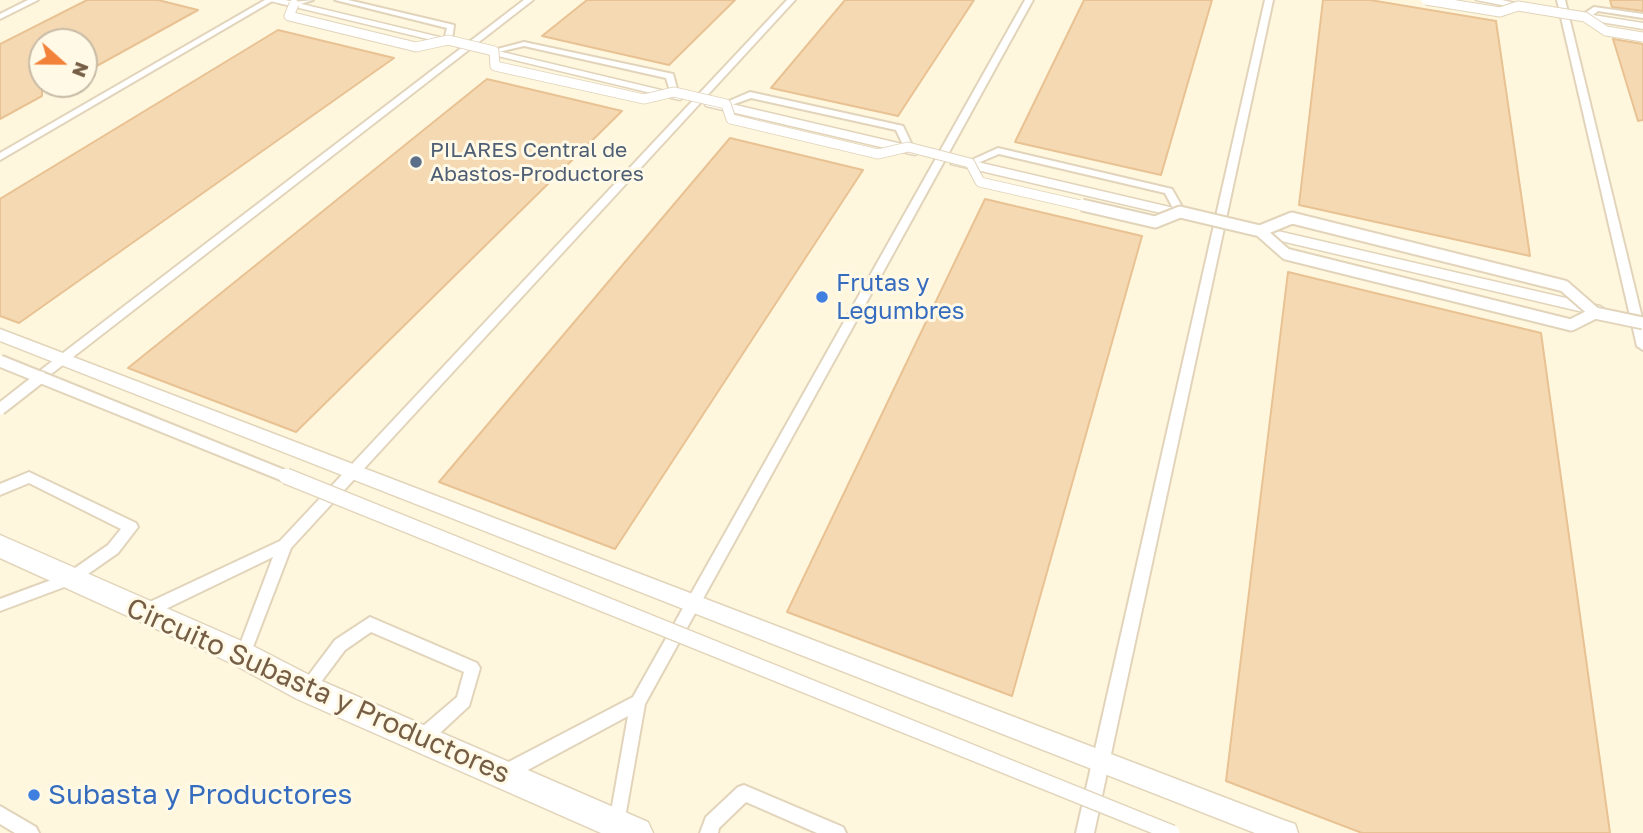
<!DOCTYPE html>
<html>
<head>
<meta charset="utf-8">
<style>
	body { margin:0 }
	#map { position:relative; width:1643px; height:833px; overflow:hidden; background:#fef7de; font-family:"Golos Text",sans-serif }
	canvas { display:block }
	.north { position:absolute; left:28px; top:28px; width:70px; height:70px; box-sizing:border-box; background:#fff9e6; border:2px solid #c8bba6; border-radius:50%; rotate:111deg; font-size:19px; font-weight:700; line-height:28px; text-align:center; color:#755e45 }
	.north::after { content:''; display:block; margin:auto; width:24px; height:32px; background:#f28239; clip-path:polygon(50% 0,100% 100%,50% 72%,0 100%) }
</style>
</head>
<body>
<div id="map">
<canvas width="1643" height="833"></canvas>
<div class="north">N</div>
</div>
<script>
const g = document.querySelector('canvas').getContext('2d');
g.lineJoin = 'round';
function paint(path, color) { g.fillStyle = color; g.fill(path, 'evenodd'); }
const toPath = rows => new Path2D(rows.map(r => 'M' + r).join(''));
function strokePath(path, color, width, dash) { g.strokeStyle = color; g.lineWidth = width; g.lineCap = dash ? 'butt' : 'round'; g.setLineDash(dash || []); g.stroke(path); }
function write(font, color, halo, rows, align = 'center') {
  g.font = font + ' "Golos Text",sans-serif'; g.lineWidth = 6; g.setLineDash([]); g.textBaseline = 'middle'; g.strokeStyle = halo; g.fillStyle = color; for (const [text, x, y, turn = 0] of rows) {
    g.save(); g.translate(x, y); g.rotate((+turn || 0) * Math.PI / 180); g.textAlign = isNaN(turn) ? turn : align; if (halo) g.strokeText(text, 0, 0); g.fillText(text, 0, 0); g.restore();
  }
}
const building = toPath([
	[87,0,158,0,198,10,84,73,84,42,42,42,42,96,0,119,0,44,87,0],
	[587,0,735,0,669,65,542,36,587,0],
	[845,0,974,0,898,116,771,88,845,0],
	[1084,0,1212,0,1161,175,1015,142,1084,0],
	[1323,0,1370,0,1496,21,1530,256,1299,205,1323,0],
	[1610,0,1643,0,1643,11,1612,7,1610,0],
	[278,30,394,58,19,323,0,316,0,199,278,30],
	[1613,39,1643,44,1643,120,1638,121,1613,39],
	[487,79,622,111,296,432,128,368,487,79],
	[730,138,863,170,615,549,439,482,730,138],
	[985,199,1142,236,1012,696,787,612,985,199],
	[1288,272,1541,333,1610,833,1362,833,1226,781,1288,272]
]);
paint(building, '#f5d9b3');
strokePath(building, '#e9c293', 2);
const service = toPath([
	[28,0,38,0,0,19,0,14,28,0],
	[265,0,274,0,0,160,0,153,265,0],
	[279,0,294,2,313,0,294,6,279,3,279,0],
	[335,0,348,0,454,25,452,40,448,42,444,40,447,28,335,0],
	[524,0,533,0,37,385,29,385,27,382,29,379,524,0],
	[787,0,795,0,291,548,248,660,243,662,238,660,236,655,273,557,149,617,144,619,139,617,137,612,139,607,280,541,787,0],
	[1025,0,1033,0,645,704,623,829,617,831,611,829,609,823,628,716,511,779,505,781,499,779,497,773,499,767,633,697,1025,0],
	[1265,0,1273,0,1094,833,1076,833,1265,0],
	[1557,0,1565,0,1643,322,1643,350,1637,346,1557,0],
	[1594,7,1643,14,1643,18,1598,11,1588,19,1582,19,1582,15,1594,7],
	[524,42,673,74,678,92,671,94,666,78,524,46,494,53,490,51,524,42],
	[750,92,903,126,913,147,908,150,905,149,896,130,751,98,726,107,722,104,750,92],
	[998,148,1172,189,1185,212,1180,215,1176,214,1165,193,999,154,973,165,970,166,965,163,998,148],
	[29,472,136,523,138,527,118,553,75,583,0,611,0,599,65,575,108,545,121,529,29,483,0,495,0,484,29,472],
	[370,617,477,663,480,668,469,706,427,745,421,747,415,745,413,739,415,733,457,697,464,672,371,632,345,650,312,694,307,696,302,694,299,689,302,684,335,640,370,617],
	[744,785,843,827,846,833,817,833,746,802,719,828,718,833,700,833,706,817,738,787,744,785],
	[0,806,36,827,39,833,15,833,0,824,0,806]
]);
const pedestrian = toPath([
	[266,0,285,0,686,96,680,100,266,0],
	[1476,0,1502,0,1537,8,1532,11,1476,0],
	[1574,12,1643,23,1643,29,1570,17,1570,13,1574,12],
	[710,99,915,147,922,151,915,155,706,106,704,103,710,99],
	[956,157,1191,212,1198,216,1191,220,951,164,951,158,956,157],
	[1252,225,1600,306,1608,311,1600,316,1247,233,1245,230,1252,225],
	[0,329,1286,821,1295,824,1298,833,1255,833,0,341,0,329]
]);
const minor = toPath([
	[0,535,253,646,317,679,648,822,653,833,601,833,297,699,233,664,0,558,0,535]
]);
strokePath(service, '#e2d4ba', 4);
strokePath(pedestrian, '#e2d4ba', 3);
strokePath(minor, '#e2d4ba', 3);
paint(service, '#fff');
paint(pedestrian, '#fff');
paint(minor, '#fff');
const serviceBridgeFar2 = toPath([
	[1426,0,1500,12,1518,6,1585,17,1606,31,1643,37],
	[294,4,289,16,416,47,448,40,494,51,495,66,644,99,674,92,726,104,731,119,878,154,908,147,970,163,980,182,1089,207]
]);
const serviceBridgeFar1 = toPath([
	[1082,205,1155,222,1180,212,1260,231,1286,254,1571,325,1595,313],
	[1260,231,1292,218,1564,286,1595,313,1643,323],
	[0,361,290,478],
	[0,409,41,377]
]);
const serviceBridge = toPath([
	[286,476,1172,833]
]);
strokePath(serviceBridgeFar2, '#e2d4ba', 11, []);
strokePath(serviceBridgeFar1, '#e2d4ba', 15, []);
strokePath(serviceBridge, '#e2d4ba', 18, []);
strokePath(serviceBridgeFar2, '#fff', 9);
strokePath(serviceBridgeFar1, '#fff', 11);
strokePath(serviceBridge, '#fff', 15);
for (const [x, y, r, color] of [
	[416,162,7,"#5c6f8a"],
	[822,297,7,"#3f7fe0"],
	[34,795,7,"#3f7fe0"]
]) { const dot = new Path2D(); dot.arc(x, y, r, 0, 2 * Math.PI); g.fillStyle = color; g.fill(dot); strokePath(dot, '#fff9e6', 2.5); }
write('21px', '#4e5e75', '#fff9e6', [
	["PILARES Central de",430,150],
	["Abastos-Productores",430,174]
], 'left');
write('24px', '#366cbe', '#fff9e6', [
	["Frutas y",836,283],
	["Legumbres",836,311]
], 'left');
write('28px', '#755e45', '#fff9e6', [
	["Circuito Subasta y Productores",318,691,24]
]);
write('28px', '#366cbe', '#fff9e6', [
	["Subasta y Productores",48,795]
], 'left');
</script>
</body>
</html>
